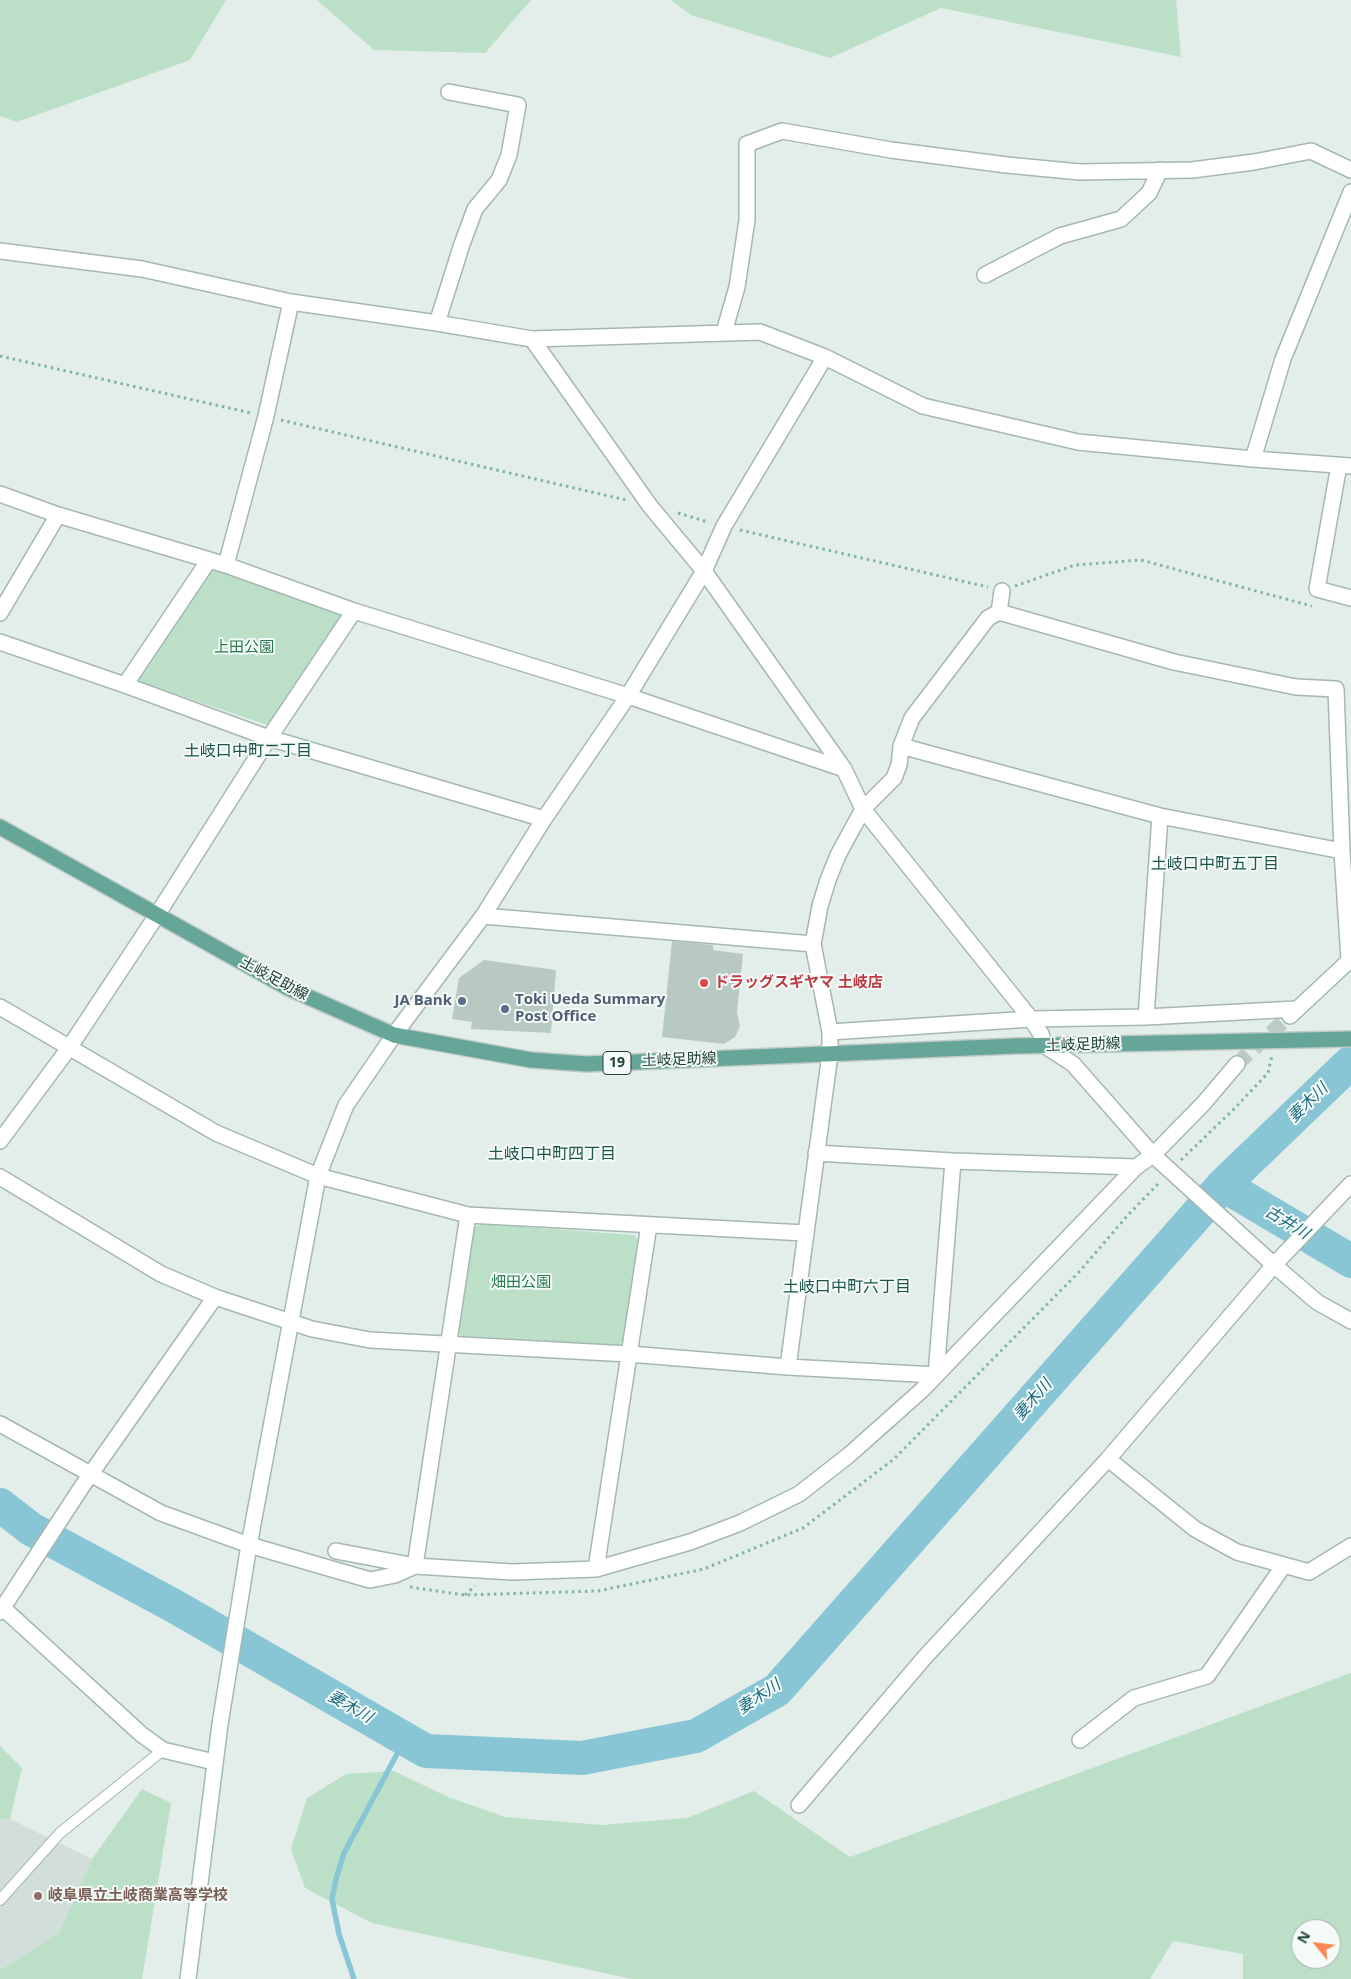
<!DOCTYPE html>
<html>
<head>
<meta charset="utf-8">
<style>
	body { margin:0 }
	#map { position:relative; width:1351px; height:1979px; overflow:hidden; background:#e3eeea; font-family:"Open Sans",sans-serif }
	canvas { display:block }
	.north { position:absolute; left:1291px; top:1919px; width:50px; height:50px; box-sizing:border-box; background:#f4faf7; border:1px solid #a0b0ab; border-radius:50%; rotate:299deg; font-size:14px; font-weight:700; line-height:20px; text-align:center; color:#21413a }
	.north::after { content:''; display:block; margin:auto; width:18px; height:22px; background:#fb8654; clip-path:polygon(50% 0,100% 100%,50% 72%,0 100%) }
</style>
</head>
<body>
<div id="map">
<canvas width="1351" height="1979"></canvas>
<div class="north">N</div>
</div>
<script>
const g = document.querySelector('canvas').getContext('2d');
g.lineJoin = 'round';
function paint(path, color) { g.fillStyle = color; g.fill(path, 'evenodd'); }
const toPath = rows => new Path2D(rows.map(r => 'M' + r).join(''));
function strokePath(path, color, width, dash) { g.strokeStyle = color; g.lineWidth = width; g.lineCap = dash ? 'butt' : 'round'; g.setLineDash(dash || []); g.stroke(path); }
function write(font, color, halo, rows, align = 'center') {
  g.font = font + ' "Open Sans","Noto Sans JP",sans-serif'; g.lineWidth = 4; g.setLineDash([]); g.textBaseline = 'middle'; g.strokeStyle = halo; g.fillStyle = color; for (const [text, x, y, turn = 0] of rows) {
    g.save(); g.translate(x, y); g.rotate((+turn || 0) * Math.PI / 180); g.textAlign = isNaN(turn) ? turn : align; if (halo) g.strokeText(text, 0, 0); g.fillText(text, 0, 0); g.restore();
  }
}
paint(toPath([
	[0,1819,10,1819,92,1859,59,1933,0,1970]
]), '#d1ded9');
paint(toPath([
	[0,0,226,0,190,60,17,122,0,116],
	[317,0,531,0,485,53,374,50],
	[671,0,1176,0,1181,57,941,8,830,58,691,15],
	[213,570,343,612,345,616,274,723,267,725,140,682,139,674,208,573],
	[482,1224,634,1235,639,1241,624,1341,618,1345,460,1336,457,1328,473,1228],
	[1351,1673,1351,1979,1243,1979,1243,1954,1173,1941,1150,1979,632,1979,372,1923,305,1888,291,1849,307,1798,346,1774,394,1771,448,1797,505,1817,602,1825,687,1818,754,1791,850,1857],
	[1301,1929,1331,1929,1331,1959,1301,1959],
	[0,1746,22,1768,10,1819,0,1819],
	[142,1789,171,1803,142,1979,0,1979,0,1970,59,1933,92,1859]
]), '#bbe0c7');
strokePath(toPath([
	[354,1979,339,1934,332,1899,336,1879,344,1853,405,1739]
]), '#88c6d6', 5.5);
strokePath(toPath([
	[1223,1185,1351,1261],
	[0,1505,31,1529,174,1606,426,1751,582,1758,696,1736,777,1690,1223,1185,1351,1062]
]), '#88c6d6', 34);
paint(toPath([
	[672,941,713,945,713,950,743,954,737,1012,740,1026,735,1037,724,1044,662,1037],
	[484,960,556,970,551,1033,471,1029,472,1022,452,1019,459,978]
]), '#b8c9c3');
strokePath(toPath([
	[1237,1064,1285,1020]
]), '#bccbc7', 15, [15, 8]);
const lane = toPath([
	[0,1900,60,1833,163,1750]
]);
const street = toPath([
	[0,251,142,269,291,302,437,323,532,339,760,332,825,357,923,406,1078,442,1253,459,1351,466],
	[985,275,1060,236,1121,219,1149,193,1160,170],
	[437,323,462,244,475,209,499,180,509,155,518,105,449,92],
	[724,332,737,287,747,220,747,144,782,131,891,150,1007,165,1080,172,1192,170,1254,162,1311,151,1351,170],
	[532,339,650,506,704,571,844,769,863,809,1031,1019,1041,1034,1045,1046,1073,1064,1153,1155,1274,1265],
	[1253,459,1283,359,1351,192],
	[1339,465,1317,589,1351,598],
	[0,494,58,515,226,565,354,611,628,696,844,769],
	[226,565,266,416,291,302],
	[999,612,1002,591],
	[0,613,58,515],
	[0,642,125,685,269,738,544,819],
	[125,685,209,560],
	[901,746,1160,816,1342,851],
	[483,916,813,944],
	[0,1007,216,1133,318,1176,468,1215,805,1233],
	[1290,1016,1351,959],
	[1146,1017,1160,816],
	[830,1032,1031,1019,1146,1017,1296,1009],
	[394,1035,483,916,544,819,628,696,704,571,724,526,825,357],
	[0,1141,69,1048,157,915,269,738,354,611],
	[816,1153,953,1161,1136,1167],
	[0,1177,161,1274,215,1297,312,1329,370,1340,629,1354,788,1367,936,1375,953,1161],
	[788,1367,830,1054,830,1032,813,944,820,906,828,880,838,855,863,809,894,778,899,765,901,746,912,718,988,618,999,612,1174,662,1296,687,1336,689,1342,851,1349,960],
	[0,1424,161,1513,249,1545,370,1580,395,1575,415,1566,512,1572,596,1569,690,1542,740,1523,799,1494,849,1455,922,1390,1136,1167,1153,1155,1203,1104,1237,1064],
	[1108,1459,1195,1529,1237,1552,1309,1572,1351,1546],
	[336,1551,415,1566,468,1215],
	[596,1569,649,1225],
	[0,1612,83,1485,215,1297],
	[1080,1740,1134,1698,1207,1676,1284,1565],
	[799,1805,925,1657,1108,1459,1274,1265,1351,1184]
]);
const secondary = toPath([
	[1274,1265,1317,1302,1351,1321],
	[3,1608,141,1734,163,1750,214,1762],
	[188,1979,220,1724,249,1545,318,1176,346,1105,394,1035]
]);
const primary = toPath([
	[0,827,288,988,394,1035,531,1060,587,1064,1015,1046,1351,1039]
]);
strokePath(lane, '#a5b7b2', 12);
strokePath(street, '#a5b7b2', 18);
strokePath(secondary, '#a1bab3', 18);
strokePath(primary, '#c1cac8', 18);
strokePath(toPath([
	[0,356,251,413],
	[281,420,626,500],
	[678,513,708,522],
	[740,530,988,587],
	[1015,586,1075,565,1141,560,1312,606],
	[1181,1160,1235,1108,1268,1073,1272,1055],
	[410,1587,464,1595,598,1591,704,1569,803,1528,894,1459,1079,1272,1128,1215,1159,1183],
	[465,1595,475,1586]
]), '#81b4a6', 3, [2.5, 4]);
strokePath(lane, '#fff', 10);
strokePath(street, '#fff', 15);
strokePath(secondary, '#fff', 15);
strokePath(primary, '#65a699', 15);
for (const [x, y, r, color] of [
	[704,983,5,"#e0444e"],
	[462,1001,5,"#5c6f8a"],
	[505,1009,5,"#5c6f8a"],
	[38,1896,5,"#8d6e63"]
]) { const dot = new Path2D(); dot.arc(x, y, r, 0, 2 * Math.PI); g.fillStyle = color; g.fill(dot); strokePath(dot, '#f4faf7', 2); }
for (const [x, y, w] of [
	[617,1063,28]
]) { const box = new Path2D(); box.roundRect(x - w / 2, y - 11.5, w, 23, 4); g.fillStyle = '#f4faf7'; g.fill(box); strokePath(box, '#21413a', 1); }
write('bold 14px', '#21413a', null, [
	["19",617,1063]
]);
write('15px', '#287b4c', '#f4faf7', [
	["上田公園",244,648],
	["畑田公園",521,1283]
]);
write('15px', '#21413a', '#f4faf7', [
	["土岐足助線",274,979,28],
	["土岐足助線",1083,1045,-2],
	["土岐足助線",679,1060,-2]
]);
write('bold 15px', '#be3a42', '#f4faf7', [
	["ドラッグスギヤマ 土岐店",714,983]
], 'left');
write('bold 15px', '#4e5e75', '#f4faf7', [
	["Toki Ueda Summary",515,1000],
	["Post Office",515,1017],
	["JA Bank",452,1001,"right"]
], 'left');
write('bold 15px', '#785e54', '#f4faf7', [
	["岐阜県立土岐商業高等学校",48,1896]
], 'left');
write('16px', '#1b554a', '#f4faf7', [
	["土岐口中町二丁目",248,751],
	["土岐口中町五丁目",1215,864],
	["土岐口中町四丁目",552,1154],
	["土岐口中町六丁目",847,1287]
]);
write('italic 16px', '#176a81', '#f4faf7', [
	["妻木川",1308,1103,-44],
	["古井川",1287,1223,31],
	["妻木川",1033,1400,-49],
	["妻木川",759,1697,-34],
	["妻木川",350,1707,30]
]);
</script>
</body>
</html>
